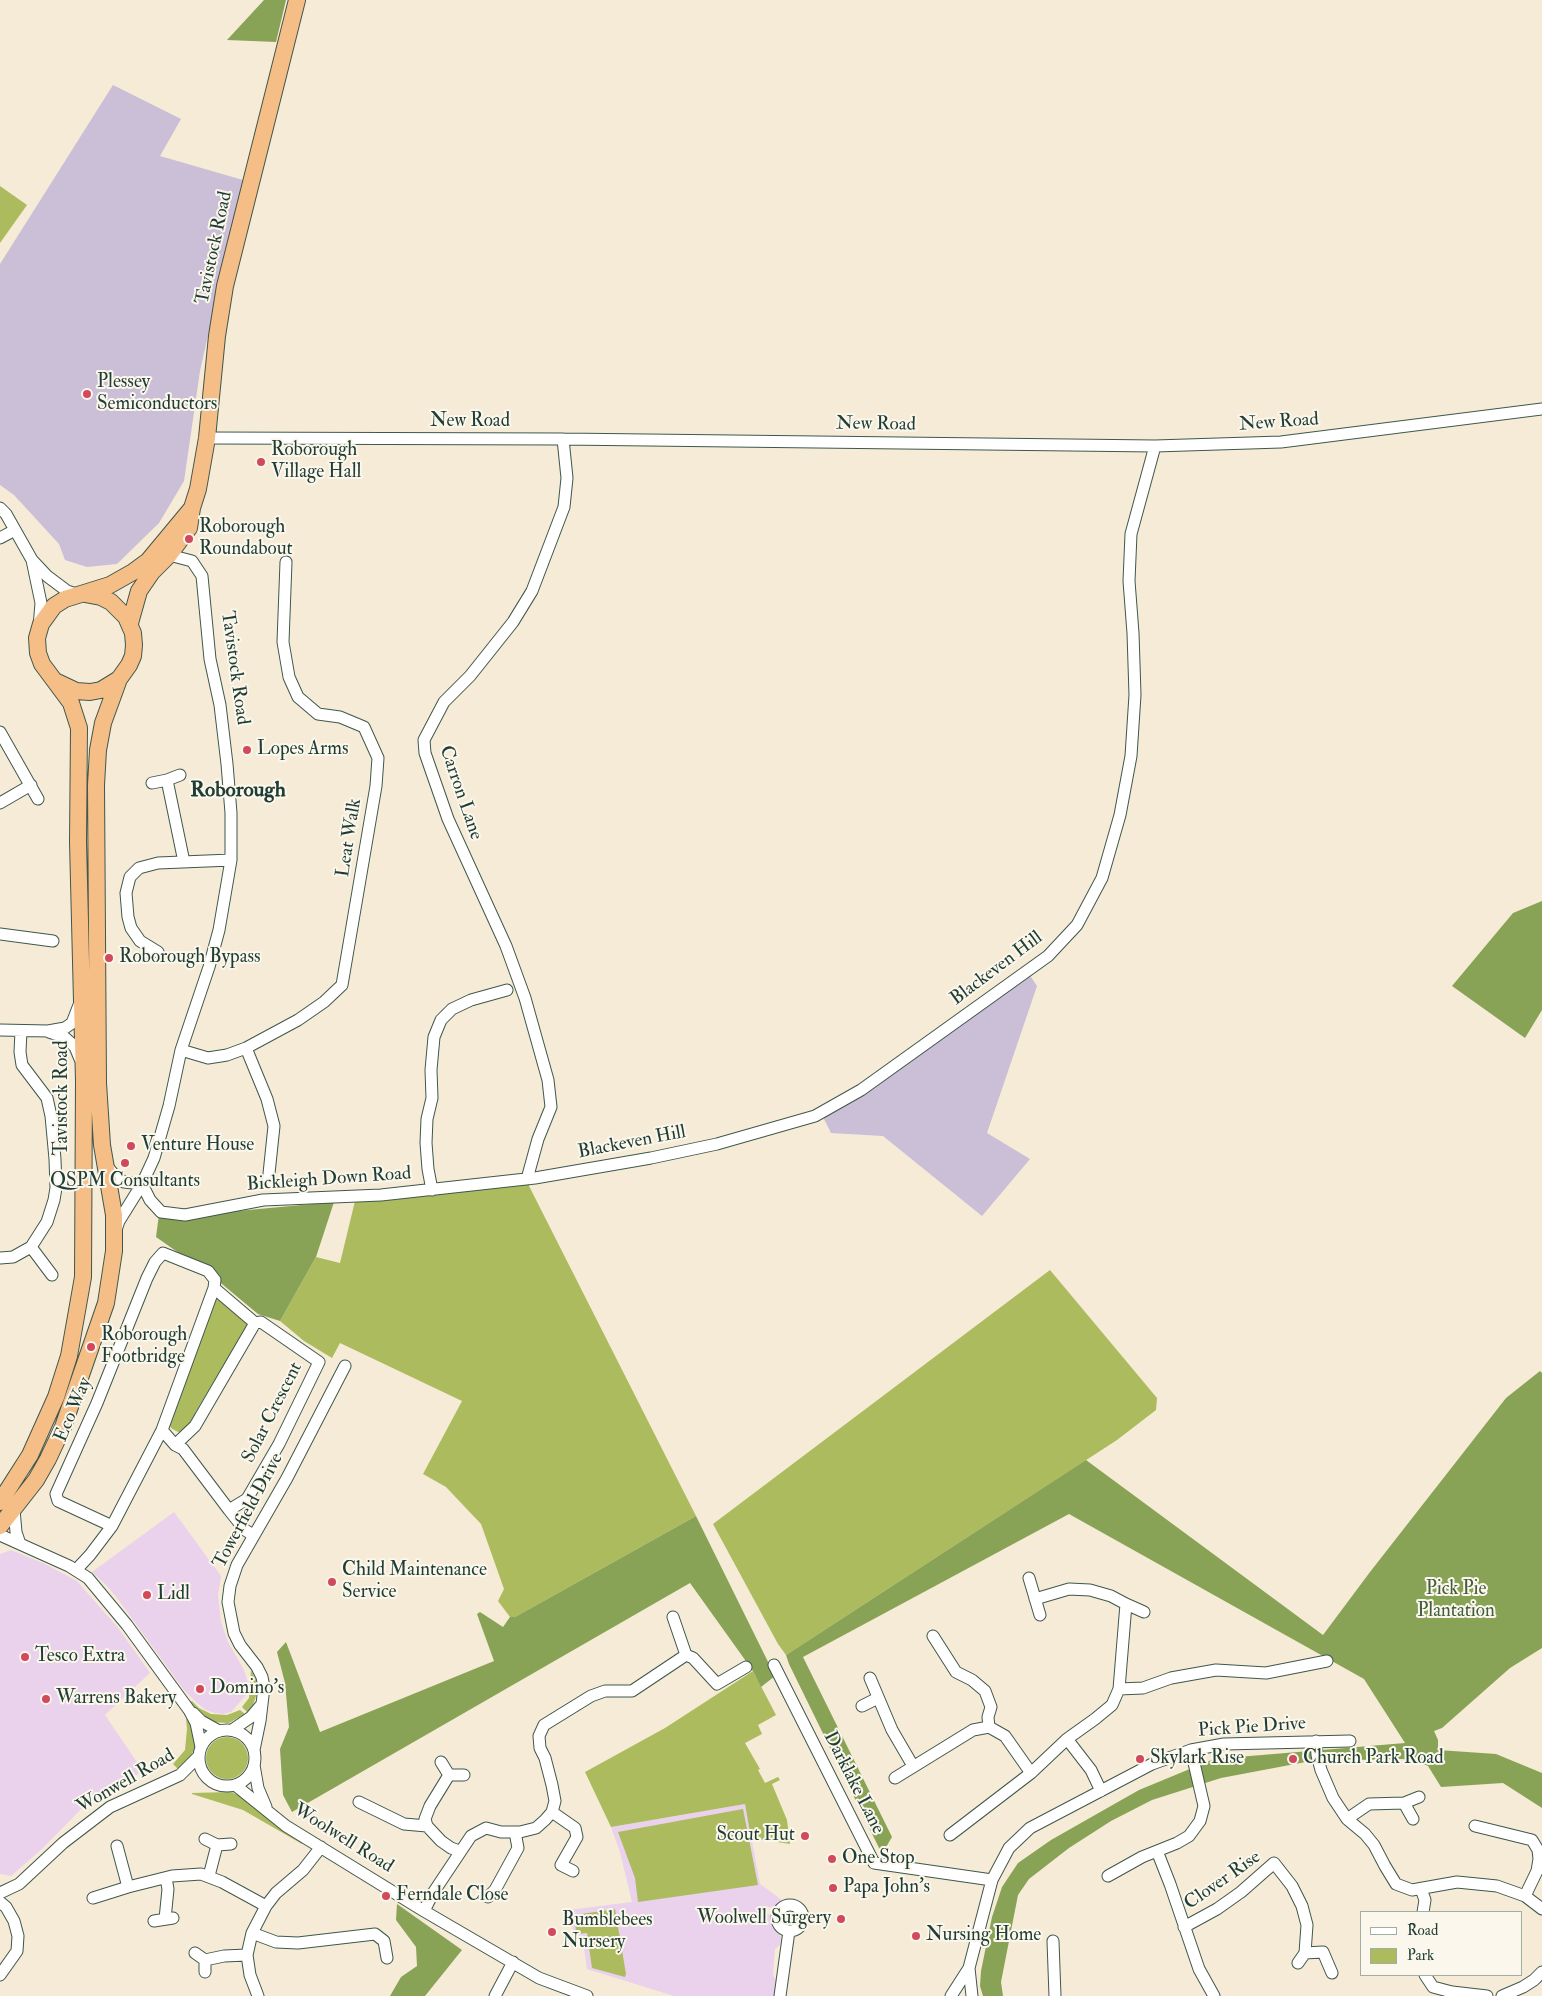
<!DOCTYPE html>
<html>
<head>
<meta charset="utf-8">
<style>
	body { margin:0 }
	#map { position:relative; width:1542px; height:1996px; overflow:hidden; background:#f6ebd6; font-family:"IM FELL Double Pica",serif }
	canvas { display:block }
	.legend { position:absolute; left:1360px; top:1911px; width:162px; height:65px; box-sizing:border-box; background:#fbf7ec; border:1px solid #a3ada2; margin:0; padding:6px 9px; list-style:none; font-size:15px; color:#1f3d34 }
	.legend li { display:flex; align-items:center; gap:10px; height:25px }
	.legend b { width:25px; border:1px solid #a3ada2 }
</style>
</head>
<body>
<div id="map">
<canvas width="1542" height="1996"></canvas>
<ul class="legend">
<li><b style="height:6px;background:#fff"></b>Road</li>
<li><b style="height:14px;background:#abbb5e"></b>Park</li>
</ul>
</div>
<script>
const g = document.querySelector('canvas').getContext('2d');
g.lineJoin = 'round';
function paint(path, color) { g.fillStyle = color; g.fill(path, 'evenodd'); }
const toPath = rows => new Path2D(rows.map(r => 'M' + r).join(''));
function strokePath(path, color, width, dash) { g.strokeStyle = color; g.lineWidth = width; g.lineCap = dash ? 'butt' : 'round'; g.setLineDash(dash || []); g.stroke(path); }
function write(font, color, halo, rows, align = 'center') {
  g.font = font + ' "IM FELL Double Pica",serif'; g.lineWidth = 4; g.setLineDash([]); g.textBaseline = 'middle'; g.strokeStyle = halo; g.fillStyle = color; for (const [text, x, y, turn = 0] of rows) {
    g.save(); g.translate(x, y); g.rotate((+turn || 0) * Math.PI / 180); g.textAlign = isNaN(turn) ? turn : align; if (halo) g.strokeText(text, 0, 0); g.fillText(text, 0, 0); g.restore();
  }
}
paint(toPath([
	[174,1512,221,1576,218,1595,221,1622,228,1642,244,1670,248,1683,246,1695,231,1712,223,1714,215,1713,206,1710,197,1703,184,1690,117,1598,106,1585,92,1572],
	[11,1550,43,1563,77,1581,119,1629,150,1673,105,1715,143,1771,85,1805,42,1849,11,1876,0,1874,0,1554],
	[745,1804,760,1884,782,1900,773,1908,764,1906,764,1912,770,1915,773,1928,781,1937,780,1945,775,1949,774,1960,773,1975,776,1980,774,1996,674,1996,587,1969,582,1935,574,1936,569,1910,632,1902,620,1852,611,1827]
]), '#ead1ec');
paint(toPath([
	[113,85,181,119,160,156,243,180,200,371,184,481,159,523,117,564,87,567,65,560,59,544,14,495,0,485,0,264],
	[1029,974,1037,986,987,1133,1030,1159,982,1216,883,1136,831,1133,823,1117]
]), '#cabfd6');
paint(toPath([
	[0,186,27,205,0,243],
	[527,1182,696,1516,515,1617,510,1617,498,1601,504,1589,481,1524,446,1487,423,1474,462,1401,340,1343,332,1358,304,1341,280,1321,316,1257,340,1263,355,1201],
	[1050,1270,1157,1398,1156,1410,1117,1440,786,1655,778,1644,713,1524],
	[218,1299,249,1326,241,1336,195,1413,197,1415,187,1430,181,1433,176,1431,171,1428,169,1424,215,1300],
	[251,1670,257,1682,257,1693,253,1705,247,1712,242,1707,249,1698],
	[753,1671,776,1715,758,1725,762,1734,745,1743,760,1769,758,1770,765,1783,778,1777,780,1780,772,1784,787,1820,790,1844,751,1838,745,1804,611,1827,585,1772,665,1728],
	[192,1701,199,1708,211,1714,227,1715,240,1710,245,1714,229,1723,209,1722,199,1715,190,1702],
	[186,1718,190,1721,195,1746,191,1757,178,1769,173,1764,185,1750,187,1729],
	'206 1758a21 21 0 1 1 42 0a21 21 0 1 1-42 0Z',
	[230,1792,242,1796,275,1825,302,1842,302,1844,243,1810,192,1794,192,1793],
	[743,1809,758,1885,638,1902,635,1878,618,1832],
	[615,1909,626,1974,625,1977,592,1968,587,1933,576,1934,575,1915]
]), '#abbb5e');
paint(toPath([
	[264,0,286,0,276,42,227,40],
	[1542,901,1542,1010,1525,1038,1452,986,1513,913],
	[334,1202,316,1257,280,1321,258,1314,216,1279,156,1237,159,1214,173,1217],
	[1540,1371,1542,1373,1542,1648,1510,1668,1442,1728,1434,1731,1438,1740,1438,1750,1496,1754,1542,1773,1542,1808,1503,1783,1441,1787,1428,1766,1417,1761,1402,1759,1311,1761,1221,1778,1152,1800,1111,1821,1069,1848,1029,1879,1018,1895,1001,1982,1003,1996,983,1996,980,1986,981,1971,992,1917,1002,1887,1018,1863,1051,1840,1139,1790,1214,1759,1405,1743,1364,1679,1069,1514,803,1657,892,1837,882,1854,789,1664,786,1655,1086,1460,1323,1635,1370,1572,1506,1398],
	[696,1516,775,1676,761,1687,753,1671,690,1583,292,1812,283,1795,280,1749,289,1727,285,1683,277,1652,286,1642,320,1732,494,1661,477,1614,480,1612,503,1627,510,1617,515,1617],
	[397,1904,462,1950,425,1996,390,1996,401,1977,417,1966,416,1947,396,1920]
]), '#88a355');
const minor = toPath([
	[207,438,563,439,1155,446,1281,442,1542,409],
	[0,508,6,514,32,560,41,603,39,627],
	[0,538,15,530],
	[33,561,47,576,67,591,79,595],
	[0,732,38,799],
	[167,780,180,775],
	[152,783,167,780,184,862],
	[0,803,31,785],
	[0,934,53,941],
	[158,952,140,941,131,928,128,917,126,893,130,877,139,868,158,863,231,860],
	[0,1030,48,1031,65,1028,72,1023,79,1005],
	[49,1032,64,1037,72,1044,75,1047,80,1059],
	[246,1048,267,1099,274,1126,268,1183],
	[181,1050,208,1058,227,1055,246,1048,298,1020,324,1002,342,985,376,786,378,758,364,727,340,717,318,714,298,697,289,677,283,642,286,562],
	[106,1165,116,1177,124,1182,142,1184],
	[527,1179,538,1139,551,1107,548,1080,525,998,506,946,448,819,425,753,424,740,444,702,470,676,513,622,532,591,564,507,567,478,563,439],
	[142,1184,150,1200,161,1212,185,1215,263,1200,381,1195,535,1178,651,1158,717,1144,815,1116,861,1090,1048,956,1077,925,1102,878,1120,815,1131,756,1135,695,1133,633,1129,581,1131,534,1155,446],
	[432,1190,428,1169,426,1143,427,1119,432,1098,431,1070,434,1037,441,1020,452,1009,471,1000,507,990],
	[116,1230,119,1221,142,1184,154,1158,169,1106,181,1050,209,967,219,930,231,860,231,813,227,764,220,705,210,659,202,576,192,561,169,555],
	[31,1247,52,1275],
	[0,1258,13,1257,31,1247,47,1222,54,1200,56,1188,55,1159,51,1116,47,1098,22,1065,20,1052,21,1031],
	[214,1288,255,1323],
	[162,1430,175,1445,183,1449,229,1510,247,1499,279,1444,319,1362,261,1322,255,1323],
	[175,1445,195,1426,255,1323],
	[14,1509,16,1532,20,1544],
	[229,1510,245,1530,253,1535],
	[0,1535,69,1566,88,1578,127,1625,189,1710,196,1723,201,1747],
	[76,1570,90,1555,112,1526,162,1430,214,1288,215,1280,208,1271,163,1253,155,1262,147,1278,97,1403,56,1494,58,1501,112,1526],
	[1029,1578,1040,1615],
	[1035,1599,1069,1589,1090,1590,1111,1596,1126,1604,1119,1689,1112,1705,1095,1719,1067,1739],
	[1126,1604,1144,1612],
	[673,1617,686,1655],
	[933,1636,956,1672,972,1680,985,1691,991,1707,988,1717,989,1727],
	[774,1665,874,1863,992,1880],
	[870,1678,892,1730,913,1766],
	[1119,1689,1143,1688,1171,1678,1216,1670,1266,1673,1327,1661],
	[862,1706,878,1698],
	[193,1713,201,1721,219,1731],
	[232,1730,251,1717,262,1704],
	'199 1758a28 28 0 1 1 56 0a28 28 0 1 1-56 0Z',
	[1316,1741,1317,1755,1321,1770,1333,1798,1347,1819,1365,1834,1374,1845,1385,1866,1396,1884,1412,1890,1457,1882,1497,1886,1525,1896,1542,1909],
	[254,1750,260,1721,264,1687,262,1677,257,1667,240,1645,234,1633,228,1602,230,1586,237,1565,287,1478,345,1366],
	[441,1762,449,1775],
	[254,1765,258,1788,266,1807],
	[895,1778,973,1730,989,1727,1005,1736,1031,1773],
	[235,1785,286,1826,424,1911,539,1978,587,1996],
	[359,1802,404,1824,427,1826],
	[1404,1803,1419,1797],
	[552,1812,575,1828,577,1837,561,1865,573,1871],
	[1347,1819,1369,1804,1404,1803,1413,1819],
	[1475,1826,1532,1840,1538,1850,1539,1859,1537,1871,1525,1896],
	[950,1835,1031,1773,1067,1739,1091,1770,1101,1791],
	[205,1839,217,1845],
	[117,1846,128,1887],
	[459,1851,451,1848,441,1841,427,1826,425,1819,430,1806,449,1775,464,1775],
	[1157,1851,1170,1884,1199,1969,1214,1996],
	[209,1876,217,1845,231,1844],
	[1108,1876,1142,1857,1177,1843,1189,1836,1200,1821,1204,1806,1191,1750],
	[1421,1889,1425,1900,1423,1912],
	[0,1893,19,1884,63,1843,110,1807,180,1775,199,1756],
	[488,1897,495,1890,518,1848,515,1832],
	[93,1898,128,1887,172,1876,201,1874,222,1882,266,1906],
	[0,1902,6,1907,14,1921,18,1936,17,1951,0,1975],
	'777 1918a13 13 0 1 1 26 0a13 13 0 1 1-26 0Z',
	[424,1911,433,1893,471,1836,486,1828,501,1832,520,1832,536,1828,545,1820,552,1812,555,1801,552,1785,545,1758,540,1748,539,1736,544,1725,591,1696,605,1691,632,1691,686,1655,693,1658,717,1684,746,1667],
	[165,1919,168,1889,166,1878],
	[154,1921,173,1918],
	[1184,1927,1217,1909,1241,1892,1274,1863,1292,1886,1302,1906,1307,1925,1305,1953,1298,1963],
	[252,1933,276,1942,298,1943,375,1934,384,1941,387,1958],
	[1053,1941,1055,1996],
	[195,1953,205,1960],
	[1305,1953,1323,1952,1332,1973],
	[969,1968,972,1996],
	[205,1972,205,1960,224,1956,247,1955],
	[1425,1975,1433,1987,1452,1992,1487,1996],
	[258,1996,250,1975,247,1955,252,1933,266,1906,276,1893,303,1870,321,1847],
	[495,1996,513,1962],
	[780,1996,789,1931],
	[951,1996,969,1968,992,1880,1009,1848,1030,1828,1152,1764,1191,1750,1224,1744,1350,1741],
	[1502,1996,1523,1987,1534,1980,1542,1972]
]);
const highway = toPath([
	[130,623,139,591,152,572,169,555,189,528,192,508,198,489,207,438,217,336,225,286,297,0],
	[57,682,76,691,90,692,101,690,119,679,129,665,133,656,134,645,133,633,126,617,111,602,101,597,85,594],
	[0,1502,30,1455,56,1397,69,1356,83,1277,84,1081,78,842,79,728,71,703,42,664,38,653,37,638,41,624,54,606,65,599,110,585,133,572,148,561,192,508],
	[0,1526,36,1480,48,1459,63,1427,106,1303,114,1251,114,1215,102,1145,98,1083,96,785,98,750,103,723,119,679]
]);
strokePath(minor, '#3f574c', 13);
strokePath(highway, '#3f574c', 18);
strokePath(minor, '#fff', 11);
strokePath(highway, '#f6be87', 16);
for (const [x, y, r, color] of [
	[87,394,5,"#d1495b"],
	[261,462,5,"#d1495b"],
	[189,539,5,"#d1495b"],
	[247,750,5,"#d1495b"],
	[109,958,5,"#d1495b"],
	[131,1146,5,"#d1495b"],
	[125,1163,5,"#d1495b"],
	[91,1347,5,"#d1495b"],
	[332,1582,5,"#d1495b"],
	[147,1595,5,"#d1495b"],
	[25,1657,5,"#d1495b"],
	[200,1689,5,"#d1495b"],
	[46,1699,5,"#d1495b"],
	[1140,1759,5,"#d1495b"],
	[1293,1759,5,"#d1495b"],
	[805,1836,5,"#d1495b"],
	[832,1859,5,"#d1495b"],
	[833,1888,5,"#d1495b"],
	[386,1896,5,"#d1495b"],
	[841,1919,5,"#d1495b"],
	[552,1932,5,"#d1495b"],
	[916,1936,5,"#d1495b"]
]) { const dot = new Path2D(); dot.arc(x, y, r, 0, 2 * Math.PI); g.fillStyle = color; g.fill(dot); strokePath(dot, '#fbf7ec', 2); }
write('19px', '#1f3d34', '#fbf7ec', [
	["Tavistock Road",215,248,-78],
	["New Road",470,422],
	["New Road",1279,423,-4],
	["New Road",876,425,1],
	["Tavistock Road",234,668,82],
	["Carron Lane",460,793,71],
	["Leat Walk",350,838,-81],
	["Blackeven Hill",997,969,-37],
	["Tavistock Road",63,1098,-90],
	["Blackeven Hill",632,1143,-11],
	["Bickleigh Down Road",329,1180,-4],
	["Eco Way",74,1410,-67],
	["Solar Crescent",273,1413,-63],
	["Towerfield Drive",249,1511,-62],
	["Pick Pie Drive",1252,1728,-4],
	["Wonwell Road",126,1782,-30],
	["Darklake Lane",853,1783,63],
	["Woolwell Road",343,1839,32],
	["Clover Rise",1223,1881,-35]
]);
write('19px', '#1f3d34', '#fbf7ec', [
	["Plessey",97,383],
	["Semiconductors",97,405],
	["Roborough",271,451],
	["Village Hall",271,473],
	["Roborough",199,528],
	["Roundabout",199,550],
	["Lopes Arms",257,750],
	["Roborough Bypass",119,958],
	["Venture House",141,1146],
	["QSPM Consultants",125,1182,"center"],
	["Roborough",101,1336],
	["Footbridge",101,1358],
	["Child Maintenance",342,1571],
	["Service",342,1593],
	["Lidl",157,1595],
	["Tesco Extra",35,1657],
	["Domino's",210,1689],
	["Warrens Bakery",56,1699],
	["Skylark Rise",1150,1759],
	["Church Park Road",1303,1759],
	["Scout Hut",795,1836,"right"],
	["One Stop",842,1859],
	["Papa John's",843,1888],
	["Ferndale Close",396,1896],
	["Woolwell Surgery",831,1919,"right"],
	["Bumblebees",562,1921],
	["Nursery",562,1943],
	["Nursing Home",926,1936]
], 'left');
write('19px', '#425c3e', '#fbf7ec', [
	["Pick Pie",1456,1590],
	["Plantation",1456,1612]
]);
write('bold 21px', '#1f3d34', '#fbf7ec', [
	["Roborough",238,791]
]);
</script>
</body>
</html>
